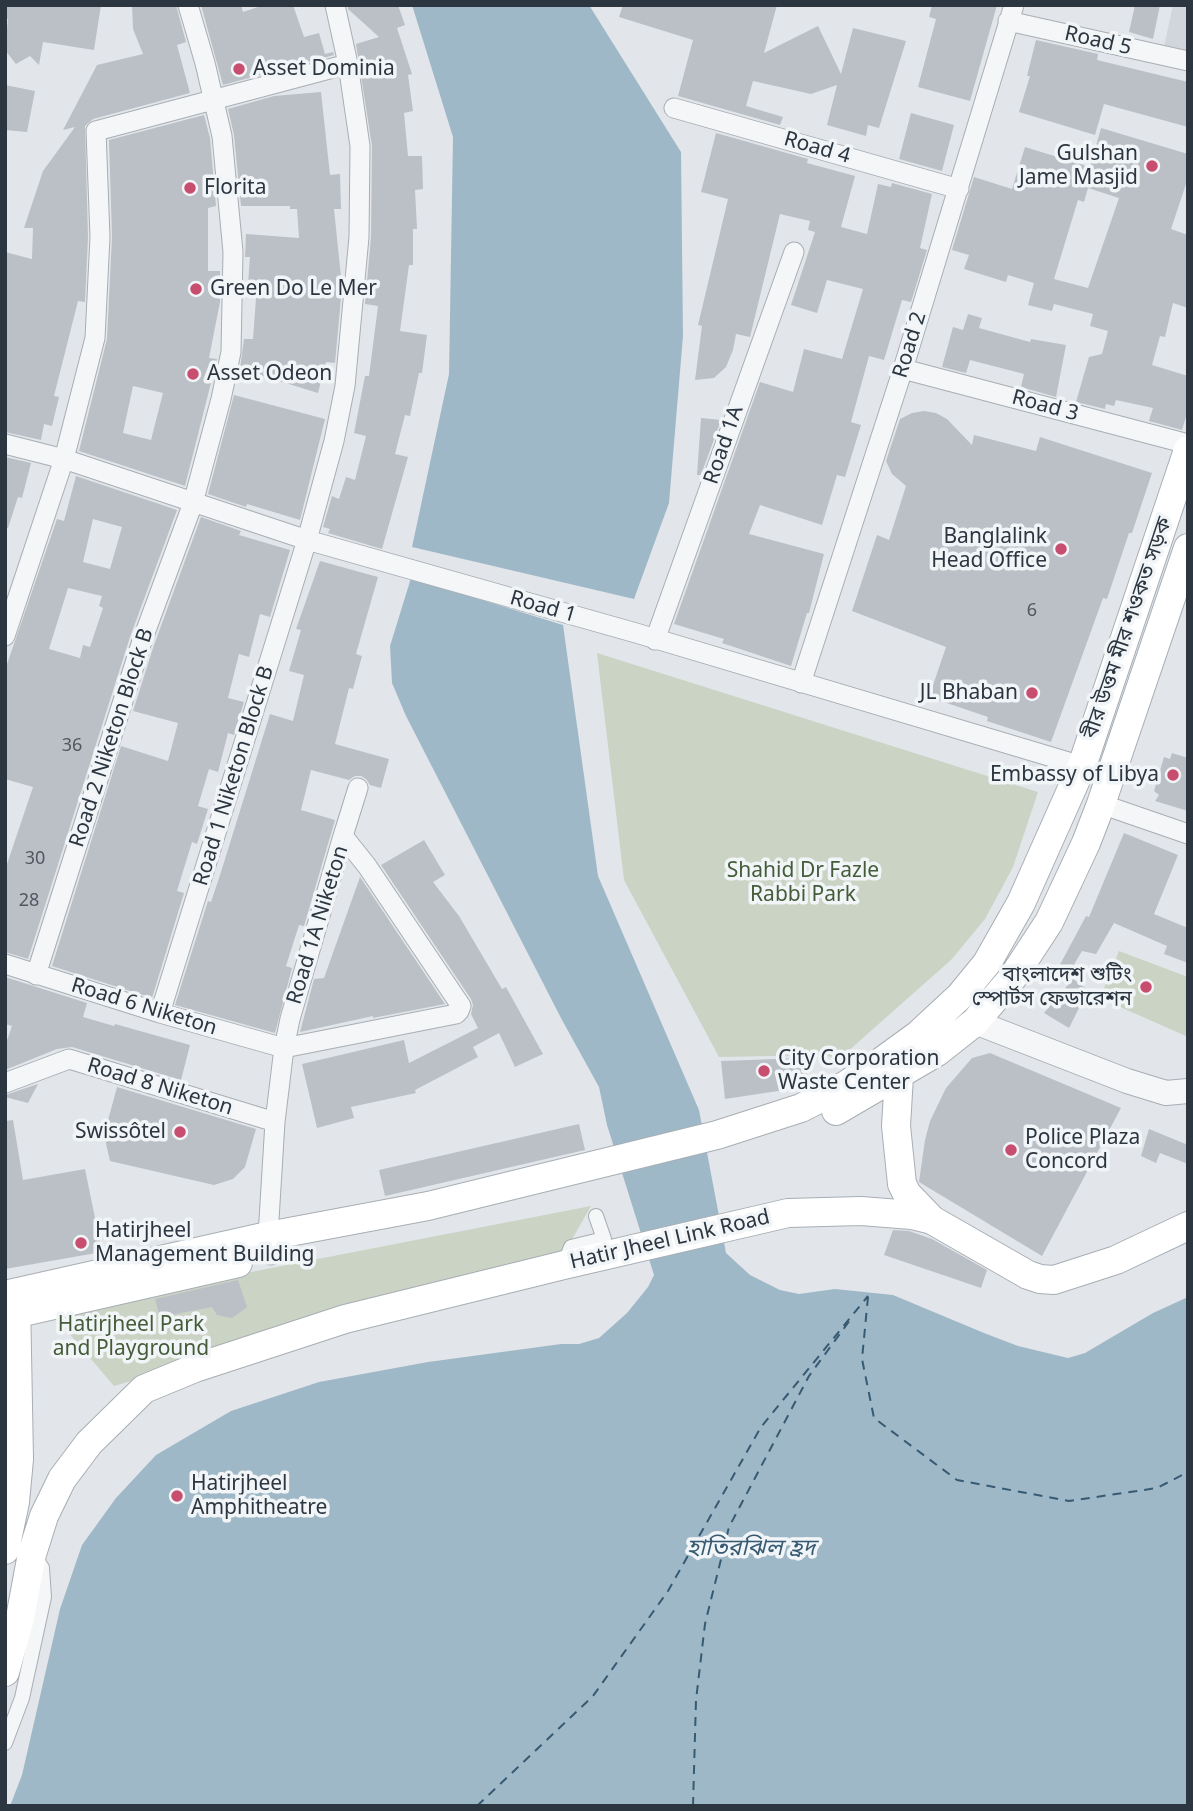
<!DOCTYPE html>
<html>
<head>
<meta charset="utf-8">
<style>
	body { margin:0 }
	#map { position:relative; width:1193px; height:1811px; overflow:hidden; background:#e2e6ea; font-family:"Noto Sans",sans-serif }
	canvas { display:block }
	.frame { position:absolute; inset:0; border:7px solid #2b3641; pointer-events:none }
</style>
</head>
<body>
<div id="map">
<canvas width="1193" height="1811"></canvas>
<div class="frame"></div>
</div>
<script>
const g = document.querySelector('canvas').getContext('2d');
g.lineJoin = 'round';
function paint(path, color) { g.fillStyle = color; g.fill(path, 'evenodd'); }
const toPath = rows => new Path2D(rows.map(r => 'M' + r).join(''));
function strokePath(path, color, width, dash) { g.strokeStyle = color; g.lineWidth = width; g.lineCap = dash ? 'butt' : 'round'; g.setLineDash(dash || []); g.stroke(path); }
function write(font, color, halo, rows, align = 'center') {
  g.font = font + ' "Noto Sans","Noto Sans Bengali",sans-serif'; g.lineWidth = 7; g.setLineDash([]); g.textBaseline = 'middle'; g.strokeStyle = halo; g.fillStyle = color; for (const [text, x, y, turn = 0] of rows) {
    g.save(); g.translate(x, y); g.rotate((+turn || 0) * Math.PI / 180); g.textAlign = isNaN(turn) ? turn : align; if (halo) g.strokeText(text, 0, 0); g.fillText(text, 0, 0); g.restore();
  }
}
paint(toPath([
	[1173,5,1188,5,1188,53,1164,47]
]), '#d0d6dc');
paint(toPath([
	[597,653,1038,792,1013,867,985,919,951,960,838,1060,826,1055,719,1057,624,880],
	[1119,951,1188,977,1188,1037,1100,998],
	[591,1206,563,1255,114,1386,50,1311]
]), '#cad3c4');
paint(toPath([
	[412,5,589,5,681,152,683,336,669,503,634,599,412,547,449,374,453,137],
	[411,578,563,625,598,876,699,1110,726,1253,750,1275,780,1290,799,1294,835,1289,893,1295,984,1333,1018,1346,1068,1358,1085,1353,1153,1313,1188,1297,1188,1806,10,1806,22,1775,60,1609,82,1545,116,1498,156,1455,231,1411,319,1382,428,1362,561,1344,579,1344,599,1338,627,1313,648,1287,654,1275,607,1125,599,1087,562,1020,406,716,392,683,390,646]
]), '#9fb8c8');
strokePath(toPath([
	[868,1297,862,1359,874,1418,957,1480,1069,1501,1157,1488,1188,1472],
	[477,1806,593,1696,668,1591,761,1427,868,1296],
	[693,1806,696,1700,705,1624,729,1527,809,1376,853,1316]
]), '#375a73', 2, [9, 7]);
paint(toPath([
	[5,5,101,5,94,50,43,42,39,65,30,56,16,64,5,50,8,19,5,19],
	[132,5,176,5,186,42,177,45,190,93,93,119,85,126,88,237,85,302,78,301,54,396,59,397,52,426,44,424,41,440,5,432,5,252,32,259,33,228,24,228,43,171,75,127,63,130,97,65,143,54,133,29],
	[201,5,241,5,243,12,264,5,293,5,304,37,319,33,325,54,333,52,334,55,223,85],
	[348,5,398,5,405,25,397,28,412,74,408,75,413,111,404,113,408,156,422,156,423,189,415,190,417,229,413,229,413,265,409,265,400,331,427,335,422,373,419,373,410,416,405,415,395,454,408,457,382,549,328,533,330,529,323,527,332,496,339,499,346,477,355,480,366,436,354,433,365,376,369,376,378,306,365,304,371,237,372,146,356,44,379,37,348,9],
	[623,5,777,5,764,53,818,26,841,74,853,28,906,41,879,128,868,125,866,136,827,125,837,85,811,94,753,81,746,106,783,117,780,125,678,96,693,40,619,17],
	[932,5,997,5,970,101,918,87,936,19,929,17],
	[1135,5,1160,5,1153,39,1129,32],
	[1036,40,1098,54,1097,60,1188,82,1188,127,1104,104,1095,135,1019,112,1030,76,1027,76],
	[5,85,35,91,27,132,5,130],
	[321,92,330,175,340,174,341,209,334,209,342,287,335,363,326,362,318,393,240,369,244,339,253,339,257,285,248,284,250,257,245,257,246,234,299,238,297,209,290,209,290,206,241,206,234,135,228,109,274,96],
	[911,113,954,125,942,171,899,159],
	[204,115,210,138,216,206,208,208,208,271,220,271,220,302,209,358,217,359,185,486,79,451,107,339,112,237,109,140],
	[133,386,163,393,151,440,123,433],
	[1101,128,1188,154,1188,178,1171,229,1188,235,1188,308,1173,303,1165,337,1160,336,1152,365,1188,376,1188,410,1182,430,1149,421,1153,408,1116,400,1114,406,1106,404,1105,409,1076,402,1089,357,1102,354,1108,331,1090,326,1093,314,1054,304,1052,311,1028,305,1034,283,1008,275,1006,282,964,269,969,255,952,250,974,177,1012,189,1025,147,1090,167],
	[1088,188,1119,198,1088,288,1054,279,1078,200,1084,202],
	[716,133,808,159,807,163,855,176,841,227,867,234,878,184,891,187,892,183,932,194,920,248,927,250,911,302,902,300,884,360,869,356,851,422,861,425,845,477,837,475,822,525,760,505,749,534,824,554,809,613,807,613,791,666,722,643,724,639,674,624,760,382,793,392,804,349,842,359,863,289,827,280,817,313,791,305,815,232,808,230,810,221,780,214,750,337,736,334,733,350,726,367,714,378,695,380,702,326,698,325,728,199,701,192],
	[968,314,982,318,979,328,1030,342,1031,339,1066,345,1056,397,1021,387,1024,374,970,360,966,373,942,367,953,327,963,330],
	[234,395,325,419,300,520,247,504,246,507,208,494],
	[924,411,936,413,947,419,972,445,974,435,1036,451,1040,437,1152,473,1132,533,1129,533,1107,599,1103,598,1051,742,987,721,988,717,929,697,946,647,852,611,877,535,889,540,906,486,892,474,886,461,900,419,912,413],
	[701,418,721,420,701,475,697,475],
	[5,457,31,463,22,498,18,497,8,528,5,528],
	[76,476,177,510,130,637,28,959,5,952,5,870,33,787,5,779,5,670,57,519,64,521],
	[93,519,122,527,110,569,83,562],
	[68,588,102,596,99,606,103,608,90,647,83,645,80,658,49,649],
	[201,517,241,531,239,535,290,550,270,617,260,614,249,657,239,654,228,698,244,702,234,735,228,733,218,772,209,769,198,806,208,809,197,844,192,842,177,891,184,893,152,998,52,966,121,746,168,761,178,723,133,711,154,645],
	[320,561,378,577,356,654,362,656,353,689,349,688,335,744,389,759,381,788,370,785,366,779,361,776,355,776,349,780,311,770,301,810,335,820,304,926,299,925,286,966,292,968,275,1033,175,1005,208,901,211,902,221,872,270,714,293,721,304,675,289,671,301,630,296,629],
	[1172,753,1188,758,1188,811,1155,801,1159,795,1154,791,1164,757,1170,759],
	[1124,833,1178,855,1154,914,1188,928,1188,963,1164,954,1167,946,1114,923,1096,954,1082,951,1066,978,1056,972,1086,916,1089,917],
	[424,840,445,875,433,882,459,916,502,989,506,987,543,1054,515,1067,499,1033,473,1047,478,1057,415,1090,416,1093,351,1107,354,1118,317,1128,302,1064,404,1040,409,1063,478,1028,471,1014,473,1005,471,999,381,865],
	[360,877,445,1004,373,1018,373,1016,300,1032,314,979,324,978],
	[5,977,87,1003,83,1017,114,1026,115,1024,190,1045,181,1080,72,1047,57,1049,5,1070,5,1046,12,1026,5,1024],
	[1073,979,1088,990,1069,1028,1044,1013],
	[990,1053,1121,1108,1042,1256,919,1182,925,1140,930,1121,946,1088,972,1058],
	[805,1058,808,1080,778,1091,725,1099,721,1061],
	[38,1084,28,1103,5,1097,5,1095],
	[117,1087,256,1129,245,1167,233,1179,214,1185,110,1161,104,1135],
	[13,1120,23,1180,85,1169,102,1252,5,1269,5,1121],
	[579,1124,585,1150,385,1196,379,1170],
	[1149,1129,1188,1145,1188,1164,1160,1153,1156,1163,1141,1156],
	[893,1230,909,1231,932,1239,987,1270,981,1288,884,1255],
	[238,1280,247,1307,232,1318,217,1315,212,1307,160,1317,155,1299]
]), '#bac0c6');
const pedestrian = toPath([
	[564,1265,571,1247,604,1239,596,1216],
	[5,1743,22,1698,44,1597,42,1568,36,1559]
]);
const minor = toPath([
	[1008,21,1188,61],
	[674,108,959,189],
	[903,369,1188,444],
	[5,444,64,459,307,540,636,633,1082,766],
	[5,636,64,459,95,338,100,237,96,131,348,64],
	[655,640,794,252],
	[801,683,903,369,1014,5],
	[1101,804,1188,834],
	[343,836,358,788],
	[5,964,160,1013,284,1048,290,1019,343,836,367,866,461,1006,459,1011,456,1014,284,1048,275,1122,268,1236,271,1255],
	[36,975,142,641,193,503,221,399,231,352,233,252,222,136,205,63,188,5],
	[160,1013,307,540,334,441,345,386,359,237,360,146,348,64,335,5],
	[5,1083,69,1059,275,1122]
]);
const tertiary = toPath([
	[975,1022,1127,1081,1166,1093,1188,1091]
]);
const secondary = toPath([
	[892,1065,899,1076,896,1126,902,1184,907,1194,932,1220],
	[836,1111,937,1052,975,1022,1013,977,1049,922,1086,843,1101,804,1188,548],
	[5,1295,268,1236,428,1206,717,1135,801,1108,846,1085,878,1064,918,1035,960,996,987,963,1021,903,1082,766,1188,450],
	[5,1316,238,1263],
	[5,1550,15,1502,19,1459,16,1298],
	[5,1672,20,1618,32,1554,44,1516,62,1479,89,1443,144,1389,195,1368,345,1319,564,1265,788,1213,861,1211,912,1215,932,1220,1028,1275,1040,1279,1054,1280,1116,1260,1188,1226]
]);
strokePath(pedestrian, '#a7aeb4', 16);
strokePath(minor, '#a7aeb4', 21);
strokePath(tertiary, '#a7aeb4', 26);
strokePath(secondary, '#a7aeb4', 30);
strokePath(pedestrian, '#f5f6f8', 14);
strokePath(minor, '#f5f6f8', 19);
strokePath(tertiary, '#f5f6f8', 24);
strokePath(secondary, '#fff', 28);
for (const [x, y, r, color] of [
	[239,69,7,"#c84e70"],
	[1152,166,7,"#c84e70"],
	[190,188,7,"#c84e70"],
	[196,289,7,"#c84e70"],
	[193,374,7,"#c84e70"],
	[1061,549,7,"#c84e70"],
	[1032,693,7,"#c84e70"],
	[1173,775,7,"#c84e70"],
	[1146,987,7,"#c84e70"],
	[764,1071,7,"#c84e70"],
	[180,1132,7,"#c84e70"],
	[1011,1150,7,"#c84e70"],
	[81,1243,7,"#c84e70"],
	[177,1496,7,"#c84e70"]
]) { const dot = new Path2D(); dot.arc(x, y, r, 0, 2 * Math.PI); g.fillStyle = color; g.fill(dot); strokePath(dot, '#f2f5f7', 2.5); }
write('18px', '#4f5862', null, [
	["6",1032,611],
	["36",72,746],
	["30",35,859],
	["28",29,901]
]);
write('21px', '#2b3641', '#f2f5f7', [
	["Road 5",1098,41,13],
	["Road 4",817,148,16],
	["Road 2",910,345,-73],
	["Road 3",1045,406,15],
	["Road 1A",724,445,-71],
	["Road 1",543,607,16],
	["বীর উত্তম মীর শওকত সড়ক",1128,628,-71],
	["Road 2 Niketon Block B",112,738,-72],
	["Road 1 Niketon Block B",234,776,-73],
	["Road 1A Niketon",318,925,-73],
	["Road 6 Niketon",144,1007,17],
	["Road 8 Niketon",160,1087,17],
	["Hatir Jheel Link Road",670,1240,-13]
]);
write('21px', '#2b3641', '#f2f5f7', [
	["Asset Dominia",253,69],
	["Gulshan",1138,154,"right"],
	["Jame Masjid",1138,178,"right"],
	["Florita",204,188],
	["Green Do Le Mer",210,289],
	["Asset Odeon",207,374],
	["Banglalink",1047,537,"right"],
	["Head Office",1047,561,"right"],
	["JL Bhaban",1018,693,"right"],
	["Embassy of Libya",1159,775,"right"],
	["বাংলাদেশ শুটিং",1132,975,"right"],
	["স্পোর্টস ফেডারেশন",1132,999,"right"],
	["City Corporation",778,1059],
	["Waste Center",778,1083],
	["Swissôtel",166,1132,"right"],
	["Police Plaza",1025,1138],
	["Concord",1025,1162],
	["Hatirjheel",95,1231],
	["Management Building",95,1255],
	["Hatirjheel",191,1484],
	["Amphitheatre",191,1508]
], 'left');
write('21px', '#445c39', '#f2f5f7', [
	["Shahid Dr Fazle",803,871],
	["Rabbi Park",803,895],
	["Hatirjheel Park",131,1325],
	["and Playground",131,1349]
]);
write('italic 23px', '#375a73', '#f2f5f7', [
	["হাতিরঝিল হ্রদ",751,1548]
]);
</script>
</body>
</html>
